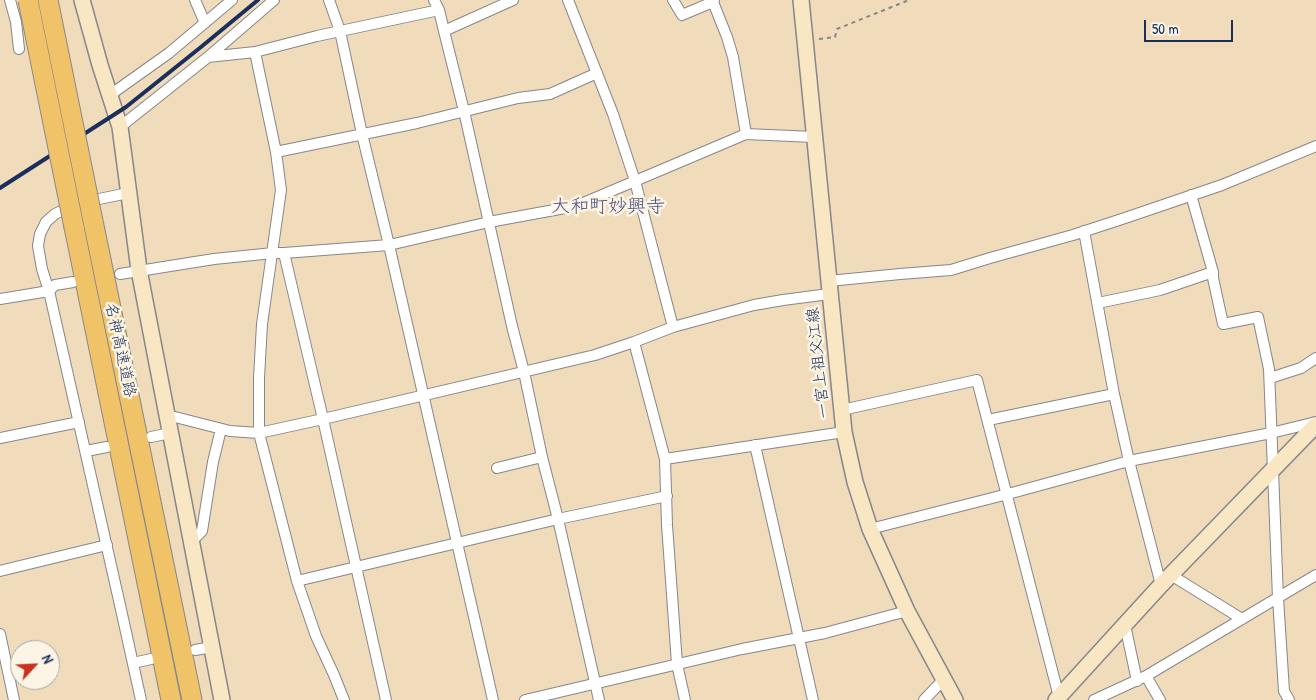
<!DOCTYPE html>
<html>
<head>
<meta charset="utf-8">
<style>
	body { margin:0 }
	#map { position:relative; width:1316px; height:700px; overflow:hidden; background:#f0dcbb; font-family:"Patrick Hand",sans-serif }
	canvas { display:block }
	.north { position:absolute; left:10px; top:640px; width:50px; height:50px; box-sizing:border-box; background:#fcf5e5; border:1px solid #a2a6af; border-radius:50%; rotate:65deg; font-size:14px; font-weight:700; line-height:20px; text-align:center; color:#1b2f5e }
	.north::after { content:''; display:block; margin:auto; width:18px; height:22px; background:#c8321e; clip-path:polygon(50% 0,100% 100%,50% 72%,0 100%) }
	.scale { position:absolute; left:1144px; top:20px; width:89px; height:22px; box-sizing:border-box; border:2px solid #1b2f5e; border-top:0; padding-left:6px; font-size:15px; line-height:18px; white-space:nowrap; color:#1b2f5e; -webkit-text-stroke:4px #fcf5e5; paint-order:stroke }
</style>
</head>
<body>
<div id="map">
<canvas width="1316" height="700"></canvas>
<div class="north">N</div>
<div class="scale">50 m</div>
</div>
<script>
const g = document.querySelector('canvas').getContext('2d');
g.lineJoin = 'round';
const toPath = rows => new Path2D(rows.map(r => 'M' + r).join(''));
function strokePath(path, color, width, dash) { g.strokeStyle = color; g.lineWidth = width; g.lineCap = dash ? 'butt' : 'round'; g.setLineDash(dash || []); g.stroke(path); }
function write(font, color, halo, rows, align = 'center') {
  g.font = font + ' "Patrick Hand","Klee One",sans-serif'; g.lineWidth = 5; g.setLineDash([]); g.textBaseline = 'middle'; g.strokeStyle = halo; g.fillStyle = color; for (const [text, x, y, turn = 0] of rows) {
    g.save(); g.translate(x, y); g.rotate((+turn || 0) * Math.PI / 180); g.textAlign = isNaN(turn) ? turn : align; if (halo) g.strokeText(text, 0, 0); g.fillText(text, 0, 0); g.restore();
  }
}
const street = toPath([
	[10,0,16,22,19,49],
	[195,0,205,23],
	[329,0,340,31,362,134,389,245,493,700],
	[434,0,439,10,444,31,464,111,512,326,524,372,542,457,558,519,599,700],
	[568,0,613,114,635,181,673,327],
	[673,0,682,15,713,2],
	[714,0,713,2,727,37,733,57,746,134],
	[444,31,513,0],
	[255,52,276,152,281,190,262,324,259,378,259,433,297,581,316,636,334,675,344,700],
	[208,57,255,52,317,36,439,10],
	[110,95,169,53,232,0],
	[120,127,208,57,274,0],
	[276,152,417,123,518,98,550,94,597,73],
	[128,193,75,204,55,214,46,222,40,234,38,246,42,269,49,291,120,605,141,700],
	[1191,195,1213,272,1213,278,1223,324,1258,317,1269,369,1278,598,1284,691,1289,700],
	[1084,231,1114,394,1129,461,1161,585],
	[284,253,323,419,386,700],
	[120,274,214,259,273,253,284,253,389,245,489,222,576,206,746,134,814,137],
	[829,281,900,274,951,270,990,258,1073,235,1125,218,1222,185,1316,146],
	[0,299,49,291,55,285,73,282],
	[1098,303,1160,290,1213,272],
	[634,342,673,327,754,305,783,300,829,294],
	[1270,378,1301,368,1316,358],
	[842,410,977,380,1059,697],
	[168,418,175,417,230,431,259,433,323,419,595,355,634,342,665,459,667,525,677,664,685,700],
	[988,420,1114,394],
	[151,437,170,433],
	[0,438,79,422],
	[755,445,813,700],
	[86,451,107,447],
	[665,459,844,432],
	[497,468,542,457],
	[870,529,1008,494,1129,461,1271,433,1316,422],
	[192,541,202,531,213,462,221,429],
	[0,571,107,545],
	[1171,575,1242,619],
	[297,581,558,519,667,496],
	[1125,625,1137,681],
	[0,634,14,700],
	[195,650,212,647],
	[133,663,151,659],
	[1146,676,1160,700],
	[525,700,742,649,825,633,907,611],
	[924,700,944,679],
	[1094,700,1146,676,1316,575]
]);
const secondary = toPath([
	[82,0,100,65,120,127,139,270,222,700],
	[801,0,844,432,855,482,870,529,907,611,955,700],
	[1056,700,1161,585,1316,425]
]);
const highway = toPath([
	[93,221,192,700],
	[74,227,171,700]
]);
strokePath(street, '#86868c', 12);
strokePath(secondary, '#86868c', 18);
strokePath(highway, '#86868c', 21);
strokePath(toPath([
	[819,39,835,37,837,29,909,0]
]), '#86868c', 2, [4, 4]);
strokePath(street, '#fff', 10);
strokePath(secondary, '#f9e7c3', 15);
strokePath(highway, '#f1c369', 19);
strokePath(toPath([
	[0,188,126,107,201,47,258,0]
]), '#1b2f5e', 4);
const highwayBridge = toPath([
	[28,0,74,227],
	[48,0,93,221]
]);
strokePath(highwayBridge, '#86868c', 21, []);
strokePath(highwayBridge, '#f1c369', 19);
write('16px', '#1b2f5e', '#fcf5e5', [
	["名神高速道路",120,350,78],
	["一宮上祖父江線",819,363,-96]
]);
write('19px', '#54538a', '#fcf5e5', [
	["大和町妙興寺",608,207]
]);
</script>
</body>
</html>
